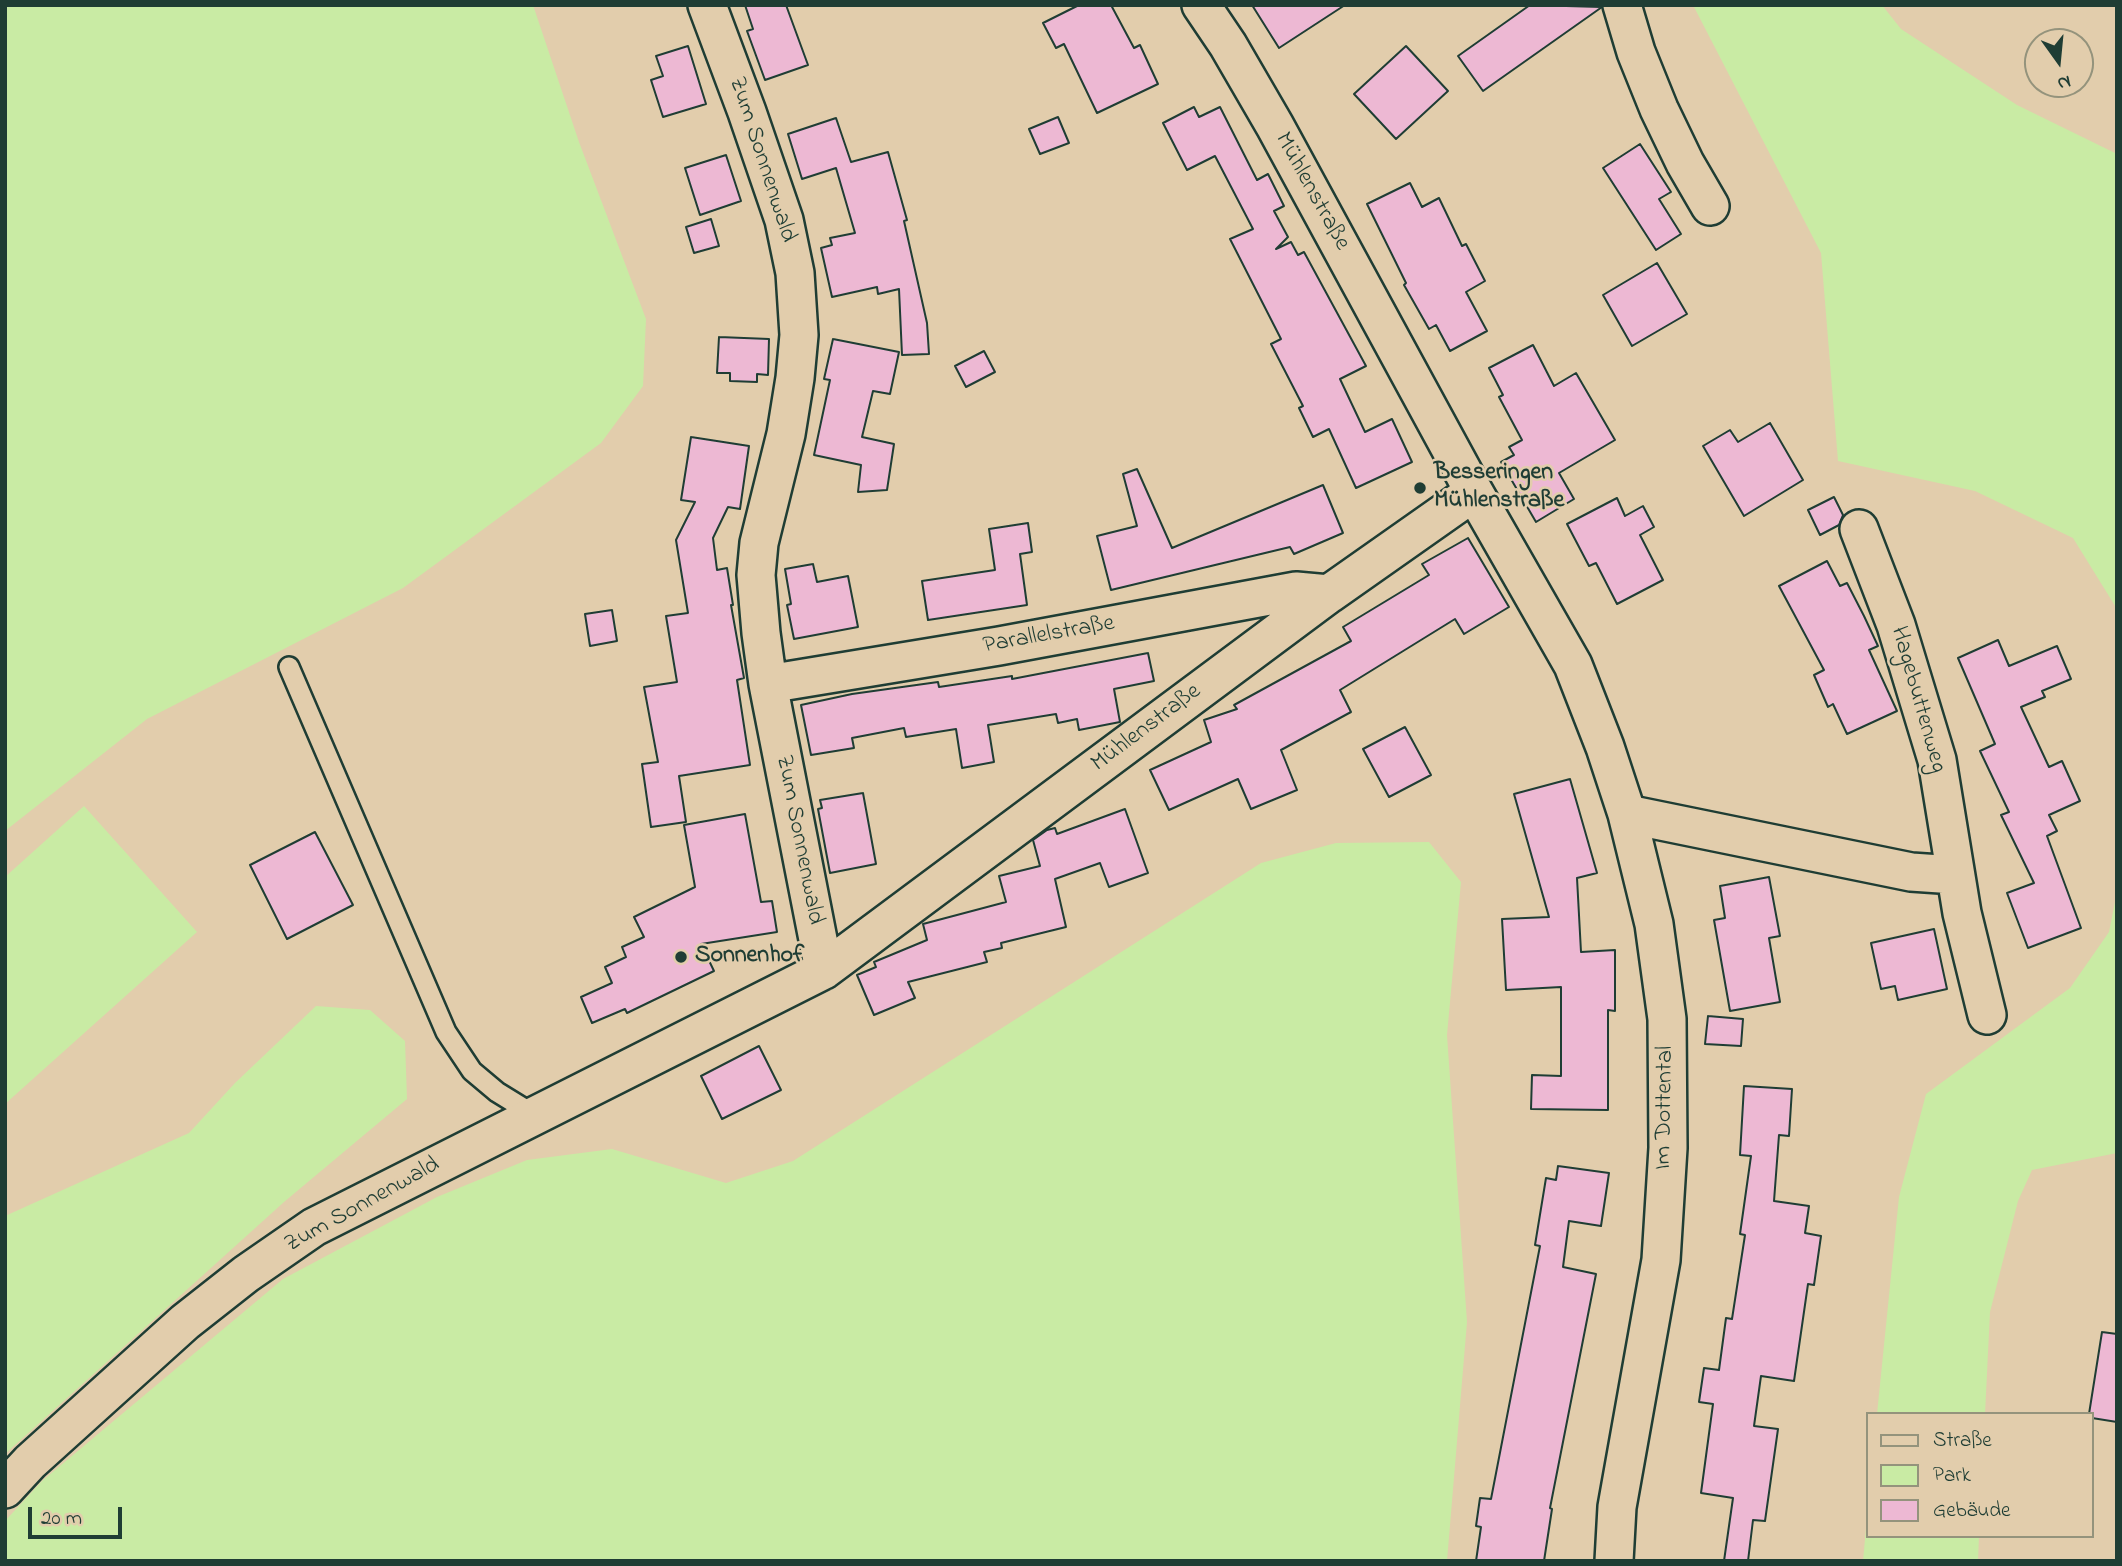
<!DOCTYPE html>
<html>
<head>
<meta charset="utf-8">
<style>
	body { margin:0 }
	#map { position:relative; width:2122px; height:1566px; overflow:hidden; background:#e2cdac; font-family:"Indie Flower",sans-serif }
	canvas { display:block }
	.frame { position:absolute; inset:0; border:7px solid #1f3d34; pointer-events:none }
	.legend { position:absolute; left:1866px; top:1412px; width:228px; height:126px; box-sizing:border-box; background:#e2cdac; border:2px solid #94937c; margin:0; padding:9px 12px; list-style:none; font-size:21px; color:#1f3d34 }
	.legend li { display:flex; align-items:center; gap:14px; height:35px }
	.legend b { width:35px; border:2px solid #94937c }
	.north { position:absolute; left:2024px; top:28px; width:70px; height:70px; box-sizing:border-box; background:#e2cdac; border:2px solid #94937c; border-radius:50%; rotate:165deg; font-size:19px; font-weight:700; line-height:28px; text-align:center; color:#1f3d34 }
	.north::after { content:''; display:block; margin:auto; width:24px; height:32px; background:#1f3d34; clip-path:polygon(50% 0,100% 100%,50% 72%,0 100%) }
	.scale { position:absolute; left:28px; top:1507px; width:94px; height:32px; box-sizing:border-box; border:4px solid #1f3d34; border-top:0; padding-left:9px; font-size:21px; line-height:24px; white-space:nowrap; color:#1f3d34; -webkit-text-stroke:5px #e2cdac; paint-order:stroke }
</style>
</head>
<body>
<div id="map">
<canvas width="2122" height="1566"></canvas>
<div class="frame"></div>
<ul class="legend">
<li><b style="height:9px;background:#e2cdac"></b>Straße</li>
<li><b style="height:19px;background:#c9eba4"></b>Park</li>
<li><b style="height:19px;background:#edb8d3"></b>Gebäude</li>
</ul>
<div class="north">N</div>
<div class="scale">20 m</div>
</div>
<script>
const g = document.querySelector('canvas').getContext('2d');
g.lineJoin = 'round';
function paint(path, color) { g.fillStyle = color; g.fill(path, 'evenodd'); }
const toPath = rows => new Path2D(rows.map(r => 'M' + r).join(''));
function strokePath(path, color, width, dash) { g.strokeStyle = color; g.lineWidth = width; g.lineCap = dash ? 'butt' : 'round'; g.setLineDash(dash || []); g.stroke(path); }
function write(font, color, halo, rows, align = 'center') {
  g.font = font + ' "Indie Flower",sans-serif'; g.lineWidth = 5; g.setLineDash([]); g.textBaseline = 'middle'; g.strokeStyle = halo; g.fillStyle = color; for (const [text, x, y, turn = 0] of rows) {
    g.save(); g.translate(x, y); g.rotate((+turn || 0) * Math.PI / 180); g.textAlign = isNaN(turn) ? turn : align; if (halo) g.strokeText(text, 0, 0); g.fillText(text, 0, 0); g.restore();
  }
}
paint(toPath([
	[5,5,533,5,579,142,646,319,643,386,601,443,403,588,147,719,5,831],
	[1693,5,1882,5,1901,29,2017,105,2117,154,2117,609,2073,538,1975,491,1838,461,1821,253],
	[84,806,197,932,5,1104,5,877],
	[1429,842,1461,882,1447,1035,1467,1322,1447,1561,5,1561,5,1521,42,1481,283,1279,437,1197,527,1160,612,1149,726,1183,793,1161,1261,863,1336,843],
	[2117,892,2117,1153,2032,1170,2018,1201,1990,1312,1985,1414,1877,1414,1899,1197,1926,1094,2070,988,2109,932],
	[316,1006,370,1010,405,1041,407,1099,284,1202,5,1454,5,1216,189,1133,235,1083],
	[1868,1506,1868,1536,1979,1536,1978,1561,1863,1561]
]), '#c9eba4');
const building = toPath([
	[745,5,786,5,808,65,765,80,747,31,753,29,745,5],
	[1079,5,1111,5,1134,48,1140,45,1158,84,1097,113,1064,44,1056,48,1043,23,1079,5],
	[1252,5,1345,5,1279,48,1252,5],
	[1530,5,1602,7,1483,91,1458,56,1530,5],
	[688,46,706,104,663,117,651,80,663,76,656,56,688,46],
	[1406,46,1448,91,1396,139,1354,94,1406,46],
	[1194,107,1199,117,1220,107,1257,180,1268,174,1284,206,1274,211,1288,237,1276,249,1291,242,1298,255,1304,252,1366,366,1340,379,1365,432,1392,419,1412,462,1356,488,1329,429,1313,437,1299,408,1303,406,1271,344,1281,339,1230,239,1253,229,1215,156,1187,170,1163,123,1194,107],
	[1058,117,1069,143,1040,154,1029,129,1058,117],
	[836,118,851,162,888,152,907,220,904,221,927,323,929,354,902,355,899,289,878,294,877,287,832,297,821,248,832,245,830,238,855,233,836,168,802,179,788,134,836,118],
	[1640,144,1671,192,1659,199,1681,234,1656,250,1603,168,1640,144],
	[726,155,741,201,700,215,685,168,726,155],
	[1410,183,1422,207,1439,198,1462,246,1466,244,1485,281,1466,292,1487,331,1450,351,1436,325,1429,329,1404,285,1406,283,1367,204,1410,183],
	[711,219,719,246,694,253,686,227,711,219],
	[1657,263,1687,314,1632,346,1603,295,1657,263],
	[719,337,769,339,768,375,757,374,757,382,730,381,730,373,717,373,719,337],
	[833,339,899,352,890,394,873,391,862,437,894,444,887,490,858,492,861,465,814,455,830,380,824,379,833,339],
	[1533,345,1554,386,1576,373,1615,440,1559,473,1574,499,1536,522,1501,462,1514,455,1509,447,1522,440,1499,397,1503,395,1489,368,1533,345],
	[984,351,995,372,966,387,955,366,984,351],
	[1770,423,1803,480,1744,516,1703,446,1730,430,1738,442,1770,423],
	[691,437,749,446,740,509,728,507,713,538,717,570,727,568,733,605,731,605,744,678,737,680,750,765,679,776,686,822,651,827,642,764,658,762,644,687,677,682,666,616,688,613,676,540,695,502,681,500,691,437],
	[1137,469,1172,548,1323,485,1343,533,1294,554,1290,547,1111,590,1097,536,1137,526,1123,474,1137,469],
	[1834,497,1843,515,1839,525,1820,535,1808,510,1834,497],
	[1617,498,1625,516,1643,506,1654,527,1640,535,1663,580,1617,604,1596,563,1589,566,1567,524,1617,498],
	[1028,523,1032,552,1020,554,1027,605,928,620,922,581,995,570,989,529,1028,523],
	[1468,538,1509,607,1464,634,1455,619,1340,690,1351,712,1281,750,1297,790,1251,809,1238,779,1169,810,1150,770,1211,742,1204,720,1237,709,1234,705,1351,641,1343,627,1429,575,1422,564,1468,538],
	[1827,561,1840,586,1847,583,1864,616,1878,646,1869,650,1897,711,1847,734,1833,704,1828,707,1814,675,1824,670,1779,586,1827,561],
	[813,564,817,582,848,576,858,627,794,639,787,605,791,604,785,569,813,564],
	[612,610,617,641,590,646,585,614,612,610],
	[1998,640,2009,666,2057,646,2071,679,2042,691,2045,697,2021,707,2049,767,2062,761,2080,801,2049,815,2057,831,2047,836,2081,928,2028,948,2007,893,2034,883,2001,815,2009,812,1980,751,1995,744,1958,658,1998,640],
	[1148,653,1154,681,1114,689,1120,722,1079,730,1077,719,1058,723,1056,714,988,725,994,762,962,768,956,729,906,737,904,728,852,738,854,748,811,755,801,705,852,694,938,682,939,687,1012,676,1012,679,1148,653],
	[1405,727,1431,775,1389,797,1363,749,1405,727],
	[1570,779,1597,873,1577,878,1581,952,1615,950,1615,1011,1608,1010,1608,1110,1531,1109,1532,1075,1561,1076,1561,987,1506,990,1502,919,1549,917,1514,794,1570,779],
	[863,793,876,864,830,873,818,809,822,808,820,800,863,793],
	[1125,809,1148,873,1109,887,1100,863,1055,879,1066,927,1001,943,1002,948,984,952,987,962,908,982,915,998,874,1015,857,975,876,967,874,962,927,940,923,924,1006,902,999,876,1040,866,1033,840,1047,830,1055,828,1057,834,1125,809],
	[745,814,761,902,772,901,777,932,701,944,714,971,627,1013,625,1009,592,1023,581,997,612,983,605,967,626,957,622,947,644,937,634,917,695,887,684,825,745,814],
	[315,832,353,905,287,939,250,865,315,832],
	[1769,877,1780,936,1769,938,1780,1002,1730,1011,1714,920,1725,918,1720,886,1769,877],
	[1934,929,1947,989,1898,1000,1895,986,1881,989,1871,943,1934,929],
	[1708,1016,1743,1019,1741,1046,1705,1044,1708,1016],
	[759,1046,781,1090,722,1119,701,1076,759,1046],
	[1744,1086,1792,1089,1789,1136,1779,1135,1774,1201,1809,1206,1805,1233,1821,1236,1814,1285,1808,1284,1794,1381,1761,1376,1754,1426,1778,1429,1765,1521,1753,1520,1748,1561,1724,1561,1733,1498,1701,1493,1713,1404,1699,1402,1704,1368,1719,1370,1726,1318,1732,1319,1745,1235,1740,1234,1751,1156,1740,1155,1744,1086],
	[1558,1166,1609,1173,1601,1226,1569,1221,1563,1267,1596,1274,1550,1508,1552,1509,1544,1561,1476,1561,1481,1527,1476,1526,1480,1498,1491,1499,1540,1246,1535,1245,1546,1178,1556,1180,1558,1166],
	[2102,1332,2117,1334,2117,1422,2092,1418,2092,1414,2089,1414,2102,1332]
]);
paint(building, '#edb8d3');
strokePath(building, '#1f3d34', 2);
const service = toPath([
	[289,667,446,1032,472,1071,497,1092,536,1116]
]);
const minor = toPath([
	[707,5,747,112,784,220,795,273,799,335,795,378,786,434,759,543,756,575,761,633,768,684,824,970],
	[1201,5,1228,45,1275,126,1474,492,1573,665,1605,747,1627,814,1654,924,1667,1019,1668,1148,1661,1260,1617,1507,1614,1561],
	[1622,5,1636,52,1659,109,1685,163,1710,206],
	[1859,529,1896,625,1937,760,1962,913,1987,1015],
	[768,684,999,646,1296,591,1329,594],
	[1627,814,1911,872,1955,875],
	[5,1489,30,1462,185,1322,246,1274,314,1227,824,970,1329,594,1474,492]
]);
strokePath(service, '#1f3d34', 24);
strokePath(minor, '#1f3d34', 42);
strokePath(service, '#e2cdac', 19);
strokePath(minor, '#e2cdac', 37);
for (const [x, y, r, color] of [
	[1420,488,7,"#1f3d34"],
	[681,957,7,"#1f3d34"]
]) { const dot = new Path2D(); dot.arc(x, y, r, 0, 2 * Math.PI); g.fillStyle = color; g.fill(dot); strokePath(dot, '#e2cdac', 2.5); }
write('24px', '#1f3d34', '#e2cdac', [
	["Zum Sonnenwald",761,160,72],
	["Mühlenstraße",1311,192,61],
	["Parallelstraße",1049,636,-10],
	["Hagebuttenweg",1917,700,74],
	["Mühlenstraße",1147,729,-37],
	["Zum Sonnenwald",798,840,79],
	["Im Dottental",1666,1108,-89],
	["Zum Sonnenwald",363,1206,-29]
]);
write('bold 24px', '#1f3d34', '#e2cdac', [
	["Besseringen",1434,474],
	["Mühlenstraße",1434,502],
	["Sonnenhof",695,957]
], 'left');
</script>
</body>
</html>
